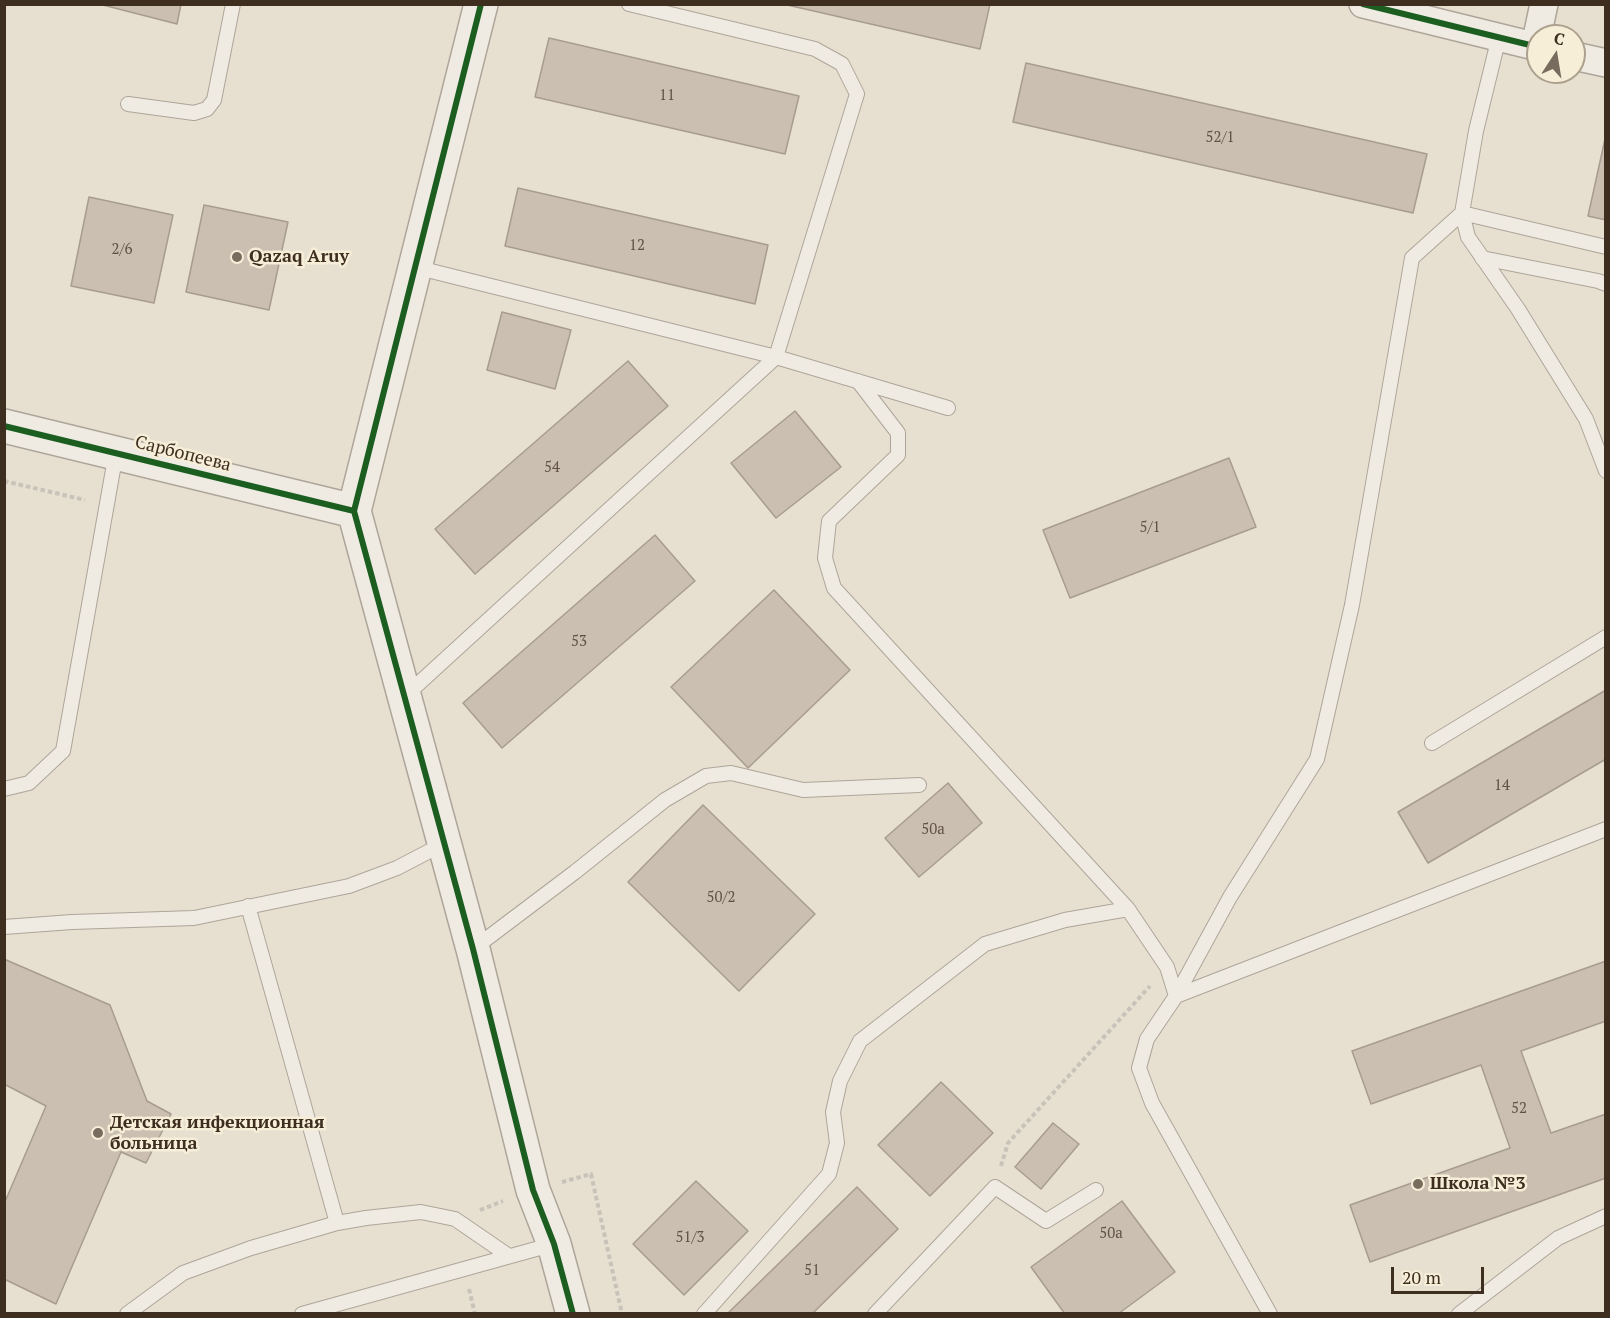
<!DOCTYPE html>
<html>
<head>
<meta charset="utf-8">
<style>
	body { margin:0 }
	#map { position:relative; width:1610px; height:1318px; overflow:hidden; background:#e7e0d1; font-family:"PT Serif",serif }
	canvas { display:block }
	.frame { position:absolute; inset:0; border:6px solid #3d2e20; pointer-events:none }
	.north { position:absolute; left:1526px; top:24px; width:60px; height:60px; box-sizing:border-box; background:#f7eed8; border:2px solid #ada18e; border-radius:50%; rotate:12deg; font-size:16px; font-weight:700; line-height:24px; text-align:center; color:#3d2e20 }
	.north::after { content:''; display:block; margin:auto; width:21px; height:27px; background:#786c5e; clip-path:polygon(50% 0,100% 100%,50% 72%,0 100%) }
	.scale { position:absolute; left:1391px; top:1267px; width:93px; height:27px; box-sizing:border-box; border:3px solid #3d2e20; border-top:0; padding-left:8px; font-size:18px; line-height:21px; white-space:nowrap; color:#3d2e20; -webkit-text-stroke:4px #f7eed8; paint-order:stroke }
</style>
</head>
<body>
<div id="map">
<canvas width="1610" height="1318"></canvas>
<div class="frame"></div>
<div class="north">С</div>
<div class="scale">20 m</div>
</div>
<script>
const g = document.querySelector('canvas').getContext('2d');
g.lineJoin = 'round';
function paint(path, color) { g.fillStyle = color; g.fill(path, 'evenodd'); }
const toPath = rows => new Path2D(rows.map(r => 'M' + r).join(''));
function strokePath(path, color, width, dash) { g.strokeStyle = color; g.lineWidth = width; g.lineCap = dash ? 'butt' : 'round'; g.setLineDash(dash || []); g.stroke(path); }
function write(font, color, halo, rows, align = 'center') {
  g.font = font + ' "PT Serif",serif'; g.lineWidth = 5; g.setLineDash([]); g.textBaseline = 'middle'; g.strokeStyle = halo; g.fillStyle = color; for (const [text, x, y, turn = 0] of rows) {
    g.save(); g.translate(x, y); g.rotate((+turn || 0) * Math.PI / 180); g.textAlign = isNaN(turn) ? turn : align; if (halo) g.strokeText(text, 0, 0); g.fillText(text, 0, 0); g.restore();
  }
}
const building = toPath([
	[99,4,181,4,177,24,99,4],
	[783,4,990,4,980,49,783,4],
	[549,38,799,96,785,154,535,97,549,38],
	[1026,63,1427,154,1413,213,1013,122,1026,63],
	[1605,139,1606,139,1606,220,1588,216,1605,139],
	[518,188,768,245,755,304,505,246,518,188],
	[89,197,173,215,154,303,71,286,89,197],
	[204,205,288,222,269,310,186,292,204,205],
	[502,312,571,330,555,389,487,370,502,312],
	[628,361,668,406,475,574,435,529,628,361],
	[795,411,841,467,776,518,731,463,795,411],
	[1229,458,1256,527,1070,598,1043,530,1229,458],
	[655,535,695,581,502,748,463,703,655,535],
	[774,590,850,670,748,768,671,687,774,590],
	[1606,690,1606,759,1428,863,1398,812,1606,690],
	[948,783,982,823,919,877,885,838,948,783],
	[703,805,815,914,739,991,628,882,703,805],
	[4,959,110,1005,147,1101,171,1114,146,1163,121,1152,56,1304,4,1279,4,1204,46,1106,4,1084,4,959],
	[1606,961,1606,1021,1521,1051,1551,1133,1606,1114,1606,1178,1370,1262,1350,1205,1510,1148,1481,1065,1371,1104,1352,1051,1606,961],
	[941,1082,993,1133,930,1196,878,1145,941,1082],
	[1053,1123,1079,1144,1041,1189,1015,1167,1053,1123],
	[696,1181,748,1231,684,1295,633,1244,696,1181],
	[857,1187,898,1229,812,1314,727,1314,857,1187],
	[1122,1201,1175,1272,1118,1314,1065,1314,1031,1267,1122,1201]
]);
paint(building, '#cbbfb2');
strokePath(building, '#a89c90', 1.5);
const service = toPath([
	[1499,37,1476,131,1462,213,1468,237,1518,309,1586,419,1606,471],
	[128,104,194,113,207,109,214,100,233,4],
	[1482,258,1598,281,1606,284],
	[415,267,776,357,948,408],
	[858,381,898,433,898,455,829,521,825,558,834,588,1128,909,1167,967,1176,996,1606,829],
	[405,696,776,357,857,94,842,64,815,49,629,4],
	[1432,743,1606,637],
	[4,789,29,783,63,751,116,453],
	[248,906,337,1223],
	[4,927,72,922,194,918,349,886,397,868,445,843],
	[473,949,575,872,665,800,706,776,731,773,803,790,919,785],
	[127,1314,183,1273,251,1248,337,1223,366,1218,421,1212,455,1219,509,1256],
	[302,1314,554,1244],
	[704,1314,829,1174,837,1143,833,1112,840,1081,860,1041,985,944,1065,920,1128,909],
	[875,1314,995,1187,1046,1221,1096,1190],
	[1270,1314,1152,1103,1139,1068,1147,1039,1176,996,1230,897,1317,759,1352,605,1412,258,1462,213,1606,247],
	[1459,1314,1558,1238,1606,1216]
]);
const minor = toPath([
	[1363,4,1538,47],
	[1535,46,1544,4],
	[1574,56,1606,63]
]);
const tertiary = toPath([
	[481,4,354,511,473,949,533,1190,554,1244,573,1314],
	[4,426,354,511]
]);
strokePath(service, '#ada599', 16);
strokePath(minor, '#ada599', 30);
strokePath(tertiary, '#ada599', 36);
strokePath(toPath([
	[4,481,85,500],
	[1001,1166,1008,1143,1150,986],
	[562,1182,591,1174,622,1314],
	[480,1210,503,1201],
	[469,1289,475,1314]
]), '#c8c2b9', 4, [4.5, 3]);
strokePath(service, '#efebe3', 14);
strokePath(minor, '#efebe3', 27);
strokePath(tertiary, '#efebe3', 33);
strokePath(toPath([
	[481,4,354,511,473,949,533,1190,554,1244,573,1314],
	[1363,4,1538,47],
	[4,426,354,511]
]), '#1b5e20', 6);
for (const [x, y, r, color] of [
	[237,257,6,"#786c5e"],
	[98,1133,6,"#786c5e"],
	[1418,1184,6,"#786c5e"]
]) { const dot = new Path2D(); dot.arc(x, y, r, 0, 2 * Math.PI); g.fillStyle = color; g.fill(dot); strokePath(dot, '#f7eed8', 2); }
write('15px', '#605244', null, [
	["11",667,96],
	["52/1",1220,138],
	["12",637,246],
	["2/6",122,250],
	["54",552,468],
	["5/1",1150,528],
	["53",579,642],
	["14",1502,786],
	["50а",933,830],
	["50/2",721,898],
	["52",1519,1109],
	["50а",1111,1234],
	["51/3",690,1238],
	["51",812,1271]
]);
write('bold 18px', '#3d2e20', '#f7eed8', [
	["Qazaq Aruy",249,257],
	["Детская инфекционная",110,1123],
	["больница",110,1144],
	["Школа №3",1430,1184]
], 'left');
write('18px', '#3d2e20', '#f7eed8', [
	["Сарбопеева",183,454,14]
]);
</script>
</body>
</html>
